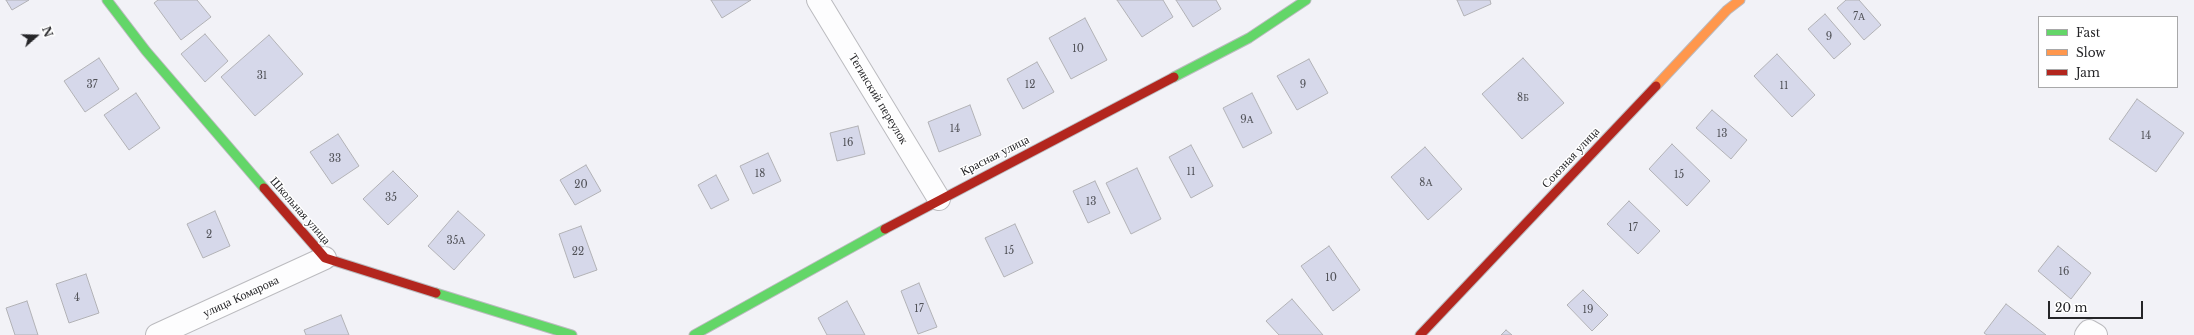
<!DOCTYPE html>
<html>
<head>
<meta charset="utf-8">
<style>
	body { margin:0 }
	#map { position:relative; width:2194px; height:335px; overflow:hidden; background:#f2f2f7; font-family:"Libre Baskerville",serif }
	canvas { display:block }
	.legend { position:absolute; left:2038px; top:16px; width:140px; height:72px; box-sizing:border-box; background:#fff; border:1px solid #a8a8a9; margin:0; padding:5px 7px; list-style:none; font-size:12px; color:#252528 }
	.legend li { display:flex; align-items:center; gap:8px; height:20px }
	.legend b { width:20px; border:1px solid #a8a8a9 }
	.north { position:absolute; left:16px; top:16px; width:40px; height:40px; -webkit-text-stroke:3px #fff; paint-order:stroke; rotate:70deg; font-size:11px; font-weight:700; line-height:16px; text-align:center; color:#252528 }
	.north::after { content:''; display:block; margin:auto; width:14px; height:18px; background:#252528; clip-path:polygon(50% 0,100% 100%,50% 72%,0 100%) }
	.scale { position:absolute; left:2048px; top:301px; width:95px; height:18px; box-sizing:border-box; border:2px solid #252528; border-top:0; padding-left:5px; font-size:12px; line-height:14px; white-space:nowrap; color:#252528; -webkit-text-stroke:3px #fff; paint-order:stroke }
</style>
</head>
<body>
<div id="map">
<canvas width="2194" height="335"></canvas>
<ul class="legend">
<li><b style="height:5px;background:#63d668"></b>Fast</li>
<li><b style="height:5px;background:#ff974d"></b>Slow</li>
<li><b style="height:5px;background:#b3261e"></b>Jam</li>
</ul>
<div class="north">N</div>
<div class="scale">20 m</div>
</div>
<script>
const g = document.querySelector('canvas').getContext('2d');
g.lineJoin = 'round';
function paint(path, color) { g.fillStyle = color; g.fill(path, 'evenodd'); }
const toPath = rows => new Path2D(rows.map(r => 'M' + r).join(''));
function strokePath(path, color, width, dash) { g.strokeStyle = color; g.lineWidth = width; g.lineCap = dash ? 'butt' : 'round'; g.setLineDash(dash || []); g.stroke(path); }
function write(font, color, halo, rows, align = 'center') {
  g.font = font + ' "Libre Baskerville",serif'; g.lineWidth = 3; g.setLineDash([]); g.textBaseline = 'middle'; g.strokeStyle = halo; g.fillStyle = color; for (const [text, x, y, turn = 0] of rows) {
    g.save(); g.translate(x, y); g.rotate((+turn || 0) * Math.PI / 180); g.textAlign = isNaN(turn) ? turn : align; if (halo) g.strokeText(text, 0, 0); g.fillText(text, 0, 0); g.restore();
  }
}
const building = toPath([
	[6,0,29,0,12,10,6,0],
	[158,0,197,0,211,17,181,40,154,3,158,0],
	[711,0,751,0,722,18,711,0],
	[1117,0,1163,0,1173,17,1142,37,1117,0],
	[1176,0,1216,0,1221,9,1193,27,1176,0],
	[1457,0,1490,0,1491,4,1464,16,1457,0],
	[1846,0,1859,0,1881,25,1864,40,1837,8,1846,0],
	[1825,14,1851,44,1834,59,1808,29,1825,14],
	[1085,18,1107,60,1071,79,1049,38,1085,18],
	[205,34,228,61,205,82,181,54,205,34],
	[269,35,303,74,255,116,221,77,269,35],
	[1777,54,1815,95,1792,117,1754,76,1777,54],
	[99,58,119,89,85,112,64,81,99,58],
	[1523,58,1564,103,1522,139,1482,94,1523,58],
	[1309,59,1328,93,1297,110,1277,76,1309,59],
	[1037,62,1054,92,1023,109,1007,79,1037,62],
	[136,93,160,128,129,150,104,115,136,93],
	[1252,93,1272,133,1243,148,1223,108,1252,93],
	[2137,99,2184,133,2156,172,2109,139,2137,99],
	[970,105,981,135,939,152,928,122,970,105],
	[1712,110,1747,140,1731,159,1696,128,1712,110],
	[858,126,865,154,837,161,830,133,858,126],
	[338,134,359,166,332,184,310,152,338,134],
	[1672,144,1710,181,1687,206,1649,169,1672,144],
	[1191,145,1213,186,1191,198,1169,157,1191,145],
	[1425,147,1462,189,1428,220,1391,177,1425,147],
	[768,153,781,181,753,194,740,166,768,153],
	[586,165,601,191,575,205,560,180,586,165],
	[1137,168,1161,219,1131,234,1106,183,1137,168],
	[393,171,418,196,388,225,363,199,393,171],
	[716,175,729,200,711,209,698,185,716,175],
	[1095,181,1110,213,1088,223,1073,191,1095,181],
	[1629,201,1660,231,1638,254,1607,224,1629,201],
	[215,211,230,246,203,258,187,224,215,211],
	[458,211,485,235,454,270,428,246,458,211],
	[1015,224,1033,263,1004,277,985,238,1015,224],
	[581,226,597,270,574,278,559,234,581,226],
	[1329,246,1360,290,1333,311,1301,266,1329,246],
	[2058,246,2091,273,2071,299,2038,271,2058,246],
	[86,274,99,313,69,323,56,284,86,274],
	[919,283,937,327,918,334,901,291,919,283],
	[1583,290,1608,315,1592,331,1567,305,1583,290],
	[1292,299,1323,335,1279,335,1266,321,1292,299],
	[27,301,38,335,15,335,6,308,27,301],
	[847,301,865,335,827,335,818,318,847,301],
	[2006,304,2046,335,1987,335,1984,333,2006,304],
	[341,315,349,335,306,335,304,330,341,315],
	[1506,330,1512,335,1501,335,1506,330]
]);
paint(building, '#d6d8ea');
strokePath(building, '#b2b2b6', 1);
const street = toPath([
	[818,0,939,199],
	[157,335,325,258],
	[2086,335,2089,331,2096,335]
]);
const fast = toPath([
	[107,0,146,51,264,188],
	[1174,77,1249,38,1306,0],
	[436,293,572,335],
	[694,335,885,229]
]);
const slow = toPath([
	[1656,86,1727,10,1740,0]
]);
const jam = toPath([
	[264,188,325,258,436,293],
	[885,229,1174,77],
	[1420,335,1656,86]
]);
strokePath(street, '#bbbbbf', 24);
strokePath(fast, '#bbbbbf', 11);
strokePath(slow, '#bbbbbf', 11);
strokePath(jam, '#bbbbbf', 11);
strokePath(street, '#fdfdfe', 22);
strokePath(fast, '#63d668', 9);
strokePath(slow, '#ff974d', 9);
strokePath(jam, '#b3261e', 9);
write('10px', '#515258', null, [
	["7А",1859,17],
	["9",1829,37],
	["10",1078,49],
	["31",262,76],
	["37",92,85],
	["12",1030,85],
	["9",1303,85],
	["11",1784,86],
	["8Б",1523,98],
	["9А",1247,120],
	["14",955,129],
	["13",1722,134],
	["14",2146,136],
	["16",848,143],
	["33",335,159],
	["11",1191,172],
	["18",760,174],
	["15",1679,175],
	["8А",1426,183],
	["20",581,185],
	["35",391,198],
	["13",1091,202],
	["17",1633,228],
	["2",209,235],
	["35А",456,241],
	["15",1009,251],
	["22",578,252],
	["16",2064,272],
	["10",1331,278],
	["4",77,298],
	["17",919,309],
	["19",1588,310]
]);
write('12px', '#252528', '#fff', [
	["Тегинский переулок",878,99,59],
	["Красная улица",995,156,-27],
	["Союзная улица",1571,158,-47],
	["Школьная улица",300,211,49],
	["улица Комарова",241,297,-25]
]);
</script>
</body>
</html>
